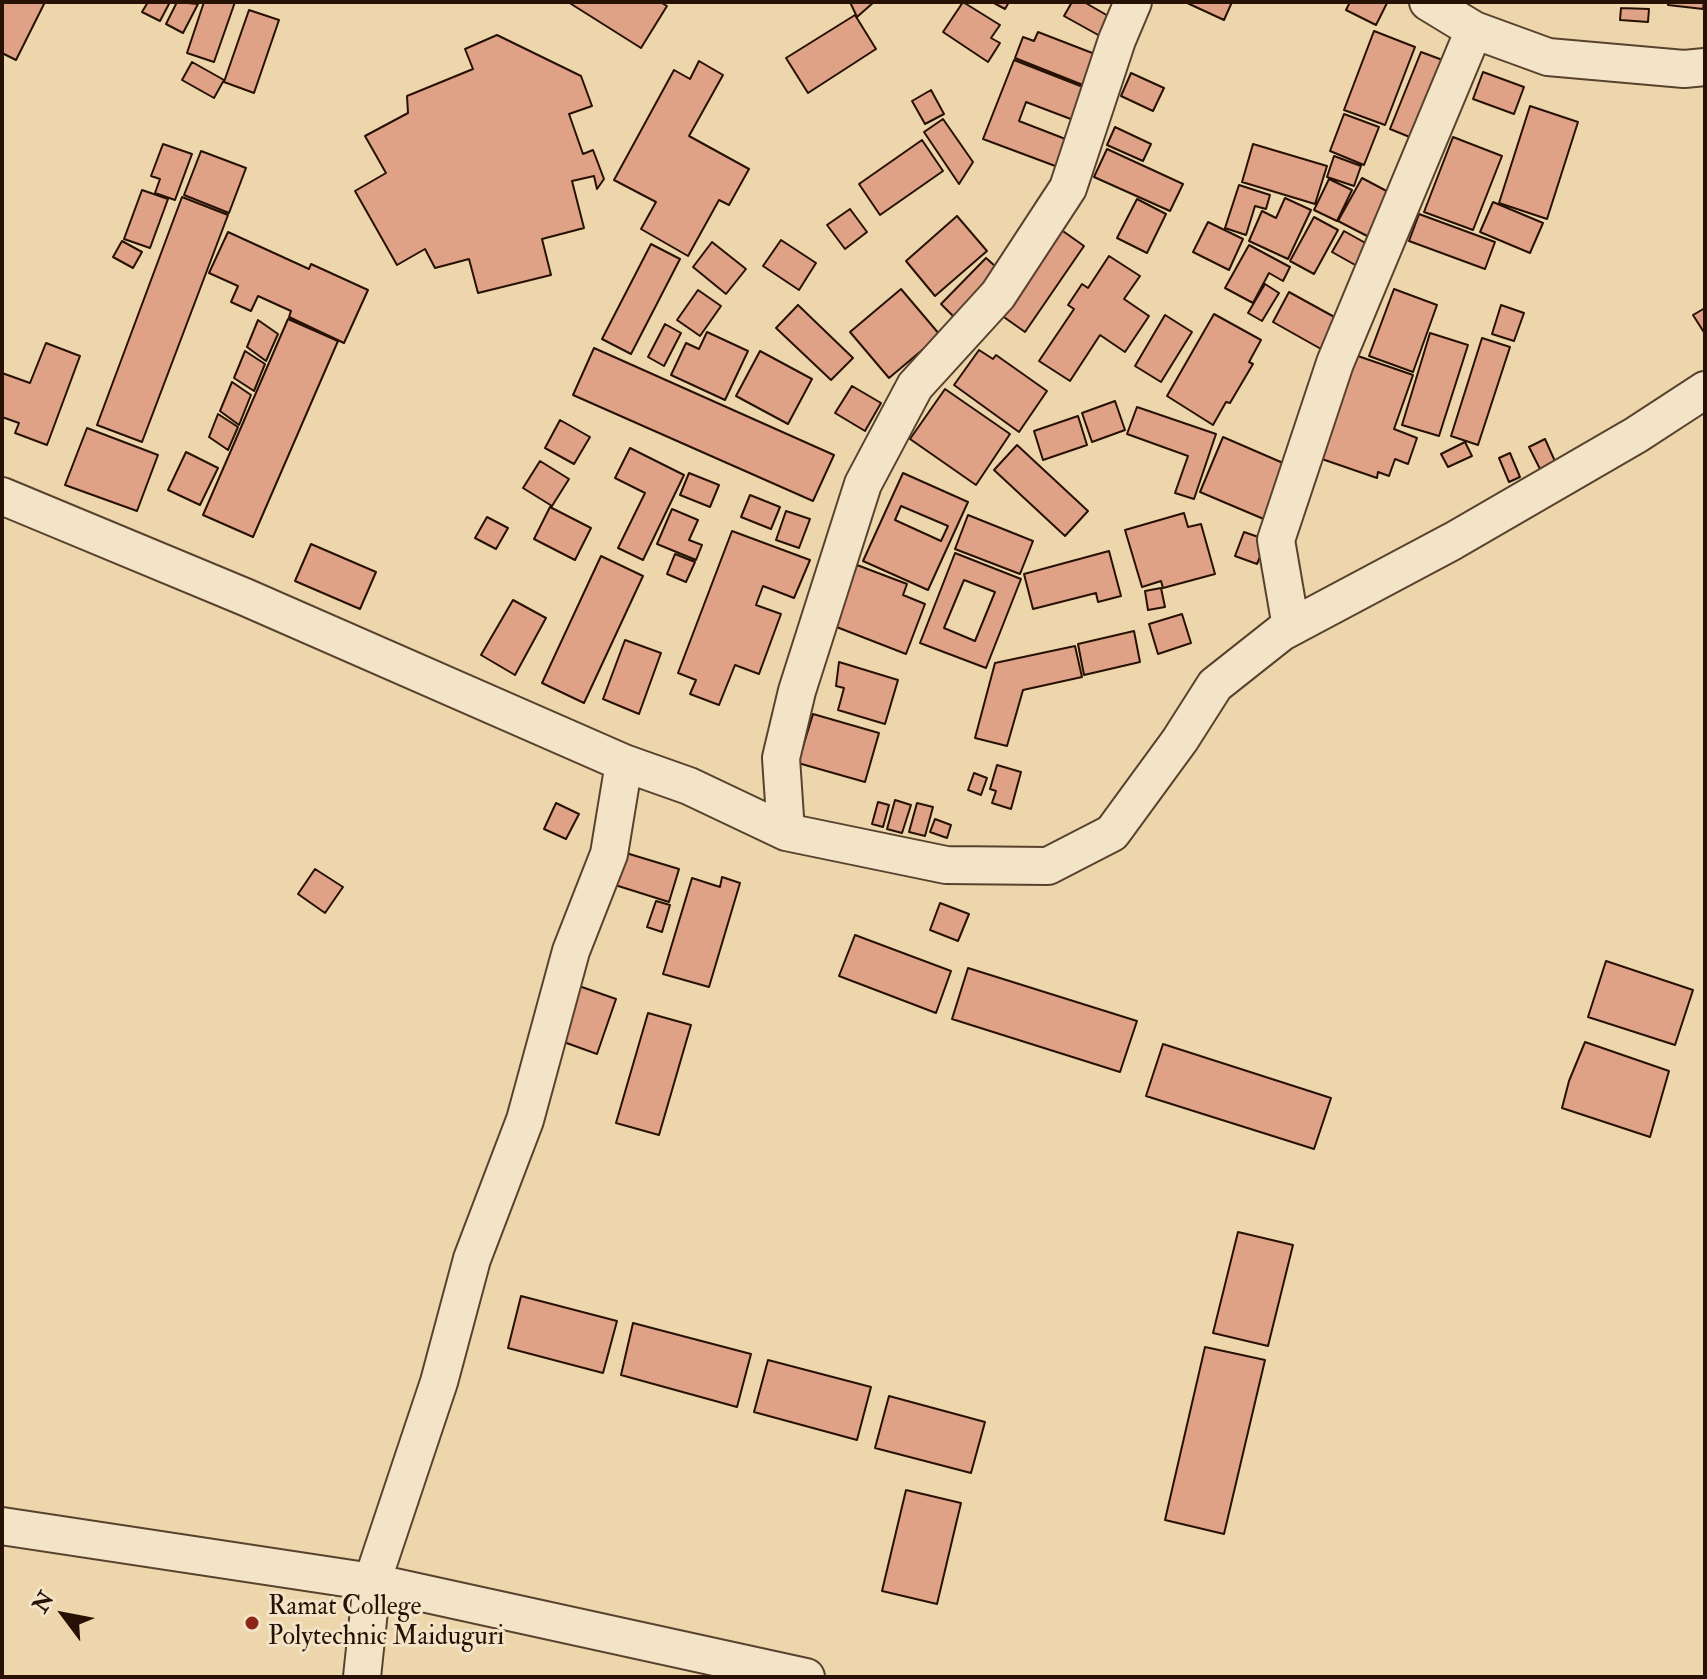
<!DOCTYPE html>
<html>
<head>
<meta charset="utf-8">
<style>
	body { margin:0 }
	#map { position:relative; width:1707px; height:1679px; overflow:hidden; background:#edd6ab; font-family:"IM FELL Double Pica",serif }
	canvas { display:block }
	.frame { position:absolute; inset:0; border:4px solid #261104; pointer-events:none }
	.north { position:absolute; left:24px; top:1575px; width:80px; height:80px; -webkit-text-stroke:6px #f3e4c8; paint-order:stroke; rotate:302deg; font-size:22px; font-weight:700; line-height:32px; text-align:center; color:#261104 }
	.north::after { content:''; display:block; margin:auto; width:28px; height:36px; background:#261104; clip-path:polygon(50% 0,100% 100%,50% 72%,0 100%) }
</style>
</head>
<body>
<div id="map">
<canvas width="1707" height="1679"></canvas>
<div class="frame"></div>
<div class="north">N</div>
</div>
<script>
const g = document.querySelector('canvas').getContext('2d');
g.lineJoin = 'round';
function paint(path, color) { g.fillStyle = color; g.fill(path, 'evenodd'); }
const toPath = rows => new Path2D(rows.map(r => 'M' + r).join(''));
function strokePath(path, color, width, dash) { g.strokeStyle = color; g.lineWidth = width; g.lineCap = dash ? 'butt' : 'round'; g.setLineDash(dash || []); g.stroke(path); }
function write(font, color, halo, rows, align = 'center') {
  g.font = font + ' "IM FELL Double Pica",serif'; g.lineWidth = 6; g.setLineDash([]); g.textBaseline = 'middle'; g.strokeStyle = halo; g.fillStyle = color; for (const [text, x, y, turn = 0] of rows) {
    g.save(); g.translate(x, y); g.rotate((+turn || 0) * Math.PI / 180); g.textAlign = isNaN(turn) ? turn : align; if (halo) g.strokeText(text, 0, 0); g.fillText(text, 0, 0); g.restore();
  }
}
const building = toPath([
	[2,2,45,2,16,60,2,53,2,2],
	[148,2,170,2,160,21,142,12,148,2],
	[177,2,198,4,183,33,166,24,177,2],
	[204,2,235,2,214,62,187,53,204,2],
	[568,2,660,2,667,6,641,48,568,2],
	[850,2,874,2,857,17,850,2],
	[963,2,1000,25,991,38,1000,43,988,62,943,32,963,2],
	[992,2,1009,2,1005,9,992,2],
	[1072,2,1084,2,1110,17,1100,36,1064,16,1072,2],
	[1185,2,1232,2,1224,20,1185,2],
	[1350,2,1384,2,1387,3,1376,25,1346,10,1350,2],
	[1668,2,1704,2,1703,9,1668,5,1668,2],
	[1621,8,1649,9,1648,22,1620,20,1621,8],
	[249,10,279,20,254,93,224,82,249,10],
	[855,15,876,49,808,93,786,58,855,15],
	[1374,31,1415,47,1385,125,1344,110,1374,31],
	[1038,32,1100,56,1088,87,1015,58,1023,37,1034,41,1038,32],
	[497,35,581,76,592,106,569,114,583,154,593,150,604,179,597,189,594,176,572,181,584,228,542,239,551,275,478,293,469,259,435,268,425,249,397,265,355,191,386,173,365,136,408,113,407,96,473,69,465,49,497,35],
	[1421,52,1448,62,1417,140,1390,129,1421,52],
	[1014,60,1088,89,1076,121,1026,102,1019,121,1068,140,1058,167,983,139,1014,60],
	[699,61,723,75,689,136,749,169,729,205,719,200,688,256,641,229,656,202,614,180,674,70,690,79,699,61],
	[192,62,224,80,214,98,182,80,192,62],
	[1483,72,1524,87,1514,114,1473,99,1483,72],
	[1131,73,1164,88,1153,111,1121,96,1131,73],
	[931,90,944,114,925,124,912,101,931,90],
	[1530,106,1578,122,1547,219,1499,203,1530,106],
	[1344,114,1379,127,1364,165,1330,151,1344,114],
	[943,119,973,162,959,184,924,132,943,119],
	[1115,127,1151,144,1143,161,1107,145,1115,127],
	[1453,137,1502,156,1473,230,1424,212,1453,137],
	[922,140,943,171,880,215,859,184,922,140],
	[163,144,192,154,175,200,155,193,160,179,151,176,163,144],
	[1253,144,1327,166,1315,204,1242,182,1253,144],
	[1107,149,1183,184,1170,211,1094,177,1107,149],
	[201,151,246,168,229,213,184,195,201,151],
	[1334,156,1361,166,1354,186,1327,177,1334,156],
	[1362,178,1396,196,1373,239,1338,221,1362,178],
	[1329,179,1352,190,1337,221,1314,210,1329,179],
	[1239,185,1270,195,1266,209,1255,206,1246,235,1225,228,1239,185],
	[142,190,168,199,150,248,124,239,142,190],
	[182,197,228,215,142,442,97,425,182,197],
	[1285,198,1311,210,1288,259,1249,241,1262,211,1276,218,1285,198],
	[1137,199,1166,214,1147,253,1117,238,1137,199],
	[1493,202,1543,223,1530,253,1480,232,1493,202],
	[850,209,867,232,845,249,827,225,850,209],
	[1419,214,1495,242,1485,269,1409,241,1419,214],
	[957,216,987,251,935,296,906,261,957,216],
	[1314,217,1338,230,1314,274,1290,261,1314,217],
	[1208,222,1243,239,1229,270,1193,252,1208,222],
	[1060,229,1084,246,1025,332,1001,315,1060,229],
	[1344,231,1369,245,1357,266,1332,252,1344,231],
	[228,232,309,269,311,264,368,290,344,343,289,317,291,311,258,296,251,311,231,302,238,286,209,273,228,232],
	[781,240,816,263,799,290,763,266,781,240],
	[122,241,142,252,133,268,113,257,122,241],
	[712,242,746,269,726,294,693,267,712,242],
	[651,244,680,259,631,354,602,339,651,244],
	[1249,245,1290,267,1283,281,1269,273,1253,303,1225,288,1249,245],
	[1109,256,1140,276,1124,299,1149,316,1125,352,1100,335,1070,381,1039,361,1074,309,1068,305,1082,284,1088,288,1109,256],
	[986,258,1004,274,958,321,941,304,986,258],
	[1265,284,1279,293,1262,321,1248,313,1265,284],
	[901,289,940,335,889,378,850,332,901,289],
	[1394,289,1437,305,1413,372,1369,356,1394,289],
	[698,290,721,306,700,336,677,320,698,290],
	[1289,292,1338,319,1321,349,1273,322,1289,292],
	[798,305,853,358,831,380,776,328,798,305],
	[1501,305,1524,313,1514,341,1492,334,1501,305],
	[1705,308,1705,334,1693,315,1705,308],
	[1214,314,1261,340,1249,362,1253,364,1230,403,1226,402,1213,425,1167,396,1214,314],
	[1165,315,1192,332,1161,382,1135,366,1165,315],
	[288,319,338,341,253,537,203,515,288,319],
	[258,320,278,334,266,361,247,347,258,320],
	[665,324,681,333,664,366,648,357,665,324],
	[707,332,748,351,725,400,671,375,686,343,699,349,707,332],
	[1430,333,1468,345,1439,436,1402,425,1430,333],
	[1482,338,1510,347,1478,445,1451,436,1482,338],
	[46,343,80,356,47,445,15,433,19,423,2,417,2,373,30,383,46,343],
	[594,348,834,455,813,501,573,395,594,348],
	[979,350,993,359,996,355,1047,391,1019,432,954,385,979,350],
	[245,351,265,364,254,391,234,378,245,351],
	[760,351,812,379,788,424,736,396,760,351],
	[1355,355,1413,375,1394,429,1417,438,1408,464,1395,459,1389,476,1378,472,1377,478,1319,458,1355,355],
	[232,382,251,395,239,425,220,411,232,382],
	[852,386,881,403,865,431,835,413,852,386],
	[945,389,1010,434,976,485,910,439,945,389],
	[1115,401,1125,430,1092,442,1082,413,1115,401],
	[1137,407,1216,434,1194,499,1175,493,1188,456,1127,434,1137,407],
	[218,414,238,427,228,450,209,437,218,414],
	[1078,416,1087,445,1043,460,1034,431,1078,416],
	[560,420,590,437,574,464,545,448,560,420],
	[87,428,158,455,137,511,65,485,87,428],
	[1223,437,1290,466,1266,520,1200,492,1223,437],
	[1545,439,1558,468,1543,475,1529,447,1545,439],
	[1465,442,1472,456,1448,467,1441,454,1465,442],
	[1017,445,1088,511,1065,536,994,470,1017,445],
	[630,448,684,475,643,560,618,548,645,493,615,478,630,448],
	[186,452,218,468,200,505,168,490,186,452],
	[1510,453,1520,477,1509,482,1499,458,1510,453],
	[540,461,569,479,552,506,523,488,540,461],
	[689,473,719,485,710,507,680,495,689,473],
	[903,473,968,502,928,590,863,561,903,473],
	[901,506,948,526,941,541,895,520,901,506],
	[750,495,780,507,771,529,741,517,750,495],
	[550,507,591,528,575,560,534,539,550,507],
	[672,509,698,520,689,540,702,545,696,560,657,544,672,509],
	[786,511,810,519,799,548,776,540,786,511],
	[1184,513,1188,527,1201,524,1215,574,1163,588,1161,581,1142,587,1125,530,1184,513],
	[968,515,1033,541,1020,574,955,549,968,515],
	[487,517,508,528,496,549,475,538,487,517],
	[732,531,810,560,794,598,763,586,756,605,781,614,759,674,735,665,719,705,690,694,696,680,678,673,732,531],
	[1244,532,1267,540,1257,564,1235,556,1244,532],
	[311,544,376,572,360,609,295,581,311,544],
	[1109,551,1121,596,1098,602,1096,593,1033,609,1024,574,1109,551],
	[955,553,1021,579,986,668,920,643,955,553],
	[964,580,995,592,975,641,944,628,964,580],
	[675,554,695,562,686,582,667,574,675,554],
	[601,556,643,576,584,703,542,683,601,556],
	[857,565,907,584,903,595,925,604,906,654,834,626,857,565],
	[1161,588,1165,607,1148,610,1145,591,1161,588],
	[513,600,546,618,515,675,481,655,513,600],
	[1182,614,1191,643,1158,654,1149,624,1182,614],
	[1134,631,1140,662,1084,675,1078,644,1134,631],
	[625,640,661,653,639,714,603,699,625,640],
	[1075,646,1082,677,1023,690,1007,746,975,738,995,663,1075,646],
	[839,662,898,680,885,724,838,710,844,688,836,686,839,662],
	[813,714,879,733,865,782,798,763,813,714],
	[997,765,1021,772,1011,809,992,803,996,791,990,789,997,765],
	[974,773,987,778,981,795,968,790,974,773],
	[895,800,911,805,902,833,887,829,895,800],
	[878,802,889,805,883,827,872,824,878,802],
	[556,803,579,814,566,839,544,829,556,803],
	[917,803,933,807,925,836,909,832,917,803],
	[935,819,951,825,947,838,930,832,935,819],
	[626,853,679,869,669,902,615,885,626,853],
	[315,869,343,887,325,913,298,894,315,869],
	[722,877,740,883,709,987,663,974,692,878,720,887,722,877],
	[656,901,670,905,662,932,647,927,656,901],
	[940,903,969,914,958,941,930,930,940,903],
	[855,935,951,971,936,1013,839,976,855,935],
	[1606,961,1693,990,1675,1045,1588,1017,1606,961],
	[968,968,1137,1021,1120,1072,952,1019,968,968],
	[579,986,616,999,597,1054,561,1041,579,986],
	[648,1013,691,1025,659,1135,616,1123,648,1013],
	[1585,1042,1669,1071,1650,1137,1562,1108,1569,1081,1585,1042],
	[1163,1044,1331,1098,1314,1149,1146,1096,1163,1044],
	[1238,1232,1293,1245,1268,1346,1213,1333,1238,1232],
	[521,1296,617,1321,603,1373,508,1348,521,1296],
	[633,1323,751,1354,737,1407,621,1375,633,1323],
	[1205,1347,1265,1360,1224,1534,1165,1520,1205,1347],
	[768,1360,871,1387,857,1440,754,1412,768,1360],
	[889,1396,985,1422,971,1473,875,1448,889,1396],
	[906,1490,961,1503,937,1604,882,1591,906,1490]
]);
paint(building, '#dfa287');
strokePath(building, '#261104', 2);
const minor = toPath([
	[1428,2,1474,30,1548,57,1684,69,1705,67],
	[2,496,245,597,624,763,689,786,786,832,946,865,1048,866,1112,833,1180,740,1215,685,1282,632,1453,541,1636,435,1705,390],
	[1291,627,1276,540,1335,363,1474,30],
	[786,832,781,758,797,691,863,484,915,386,998,295,1068,188,1117,40,1133,2],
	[2,1526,372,1582,439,1382,472,1259,525,1120,571,951,609,854,624,763],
	[362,1677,372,1582,806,1677]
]);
strokePath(minor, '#58422e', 40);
strokePath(minor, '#f3e4c8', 36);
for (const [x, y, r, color] of [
	[252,1623,8,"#8f2418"]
]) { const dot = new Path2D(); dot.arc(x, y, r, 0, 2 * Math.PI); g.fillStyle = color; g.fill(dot); strokePath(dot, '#f3e4c8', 3); }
write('26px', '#261104', '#f3e4c8', [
	["Ramat College",268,1608],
	["Polytechnic Maiduguri",268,1638]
], 'left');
</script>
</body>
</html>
